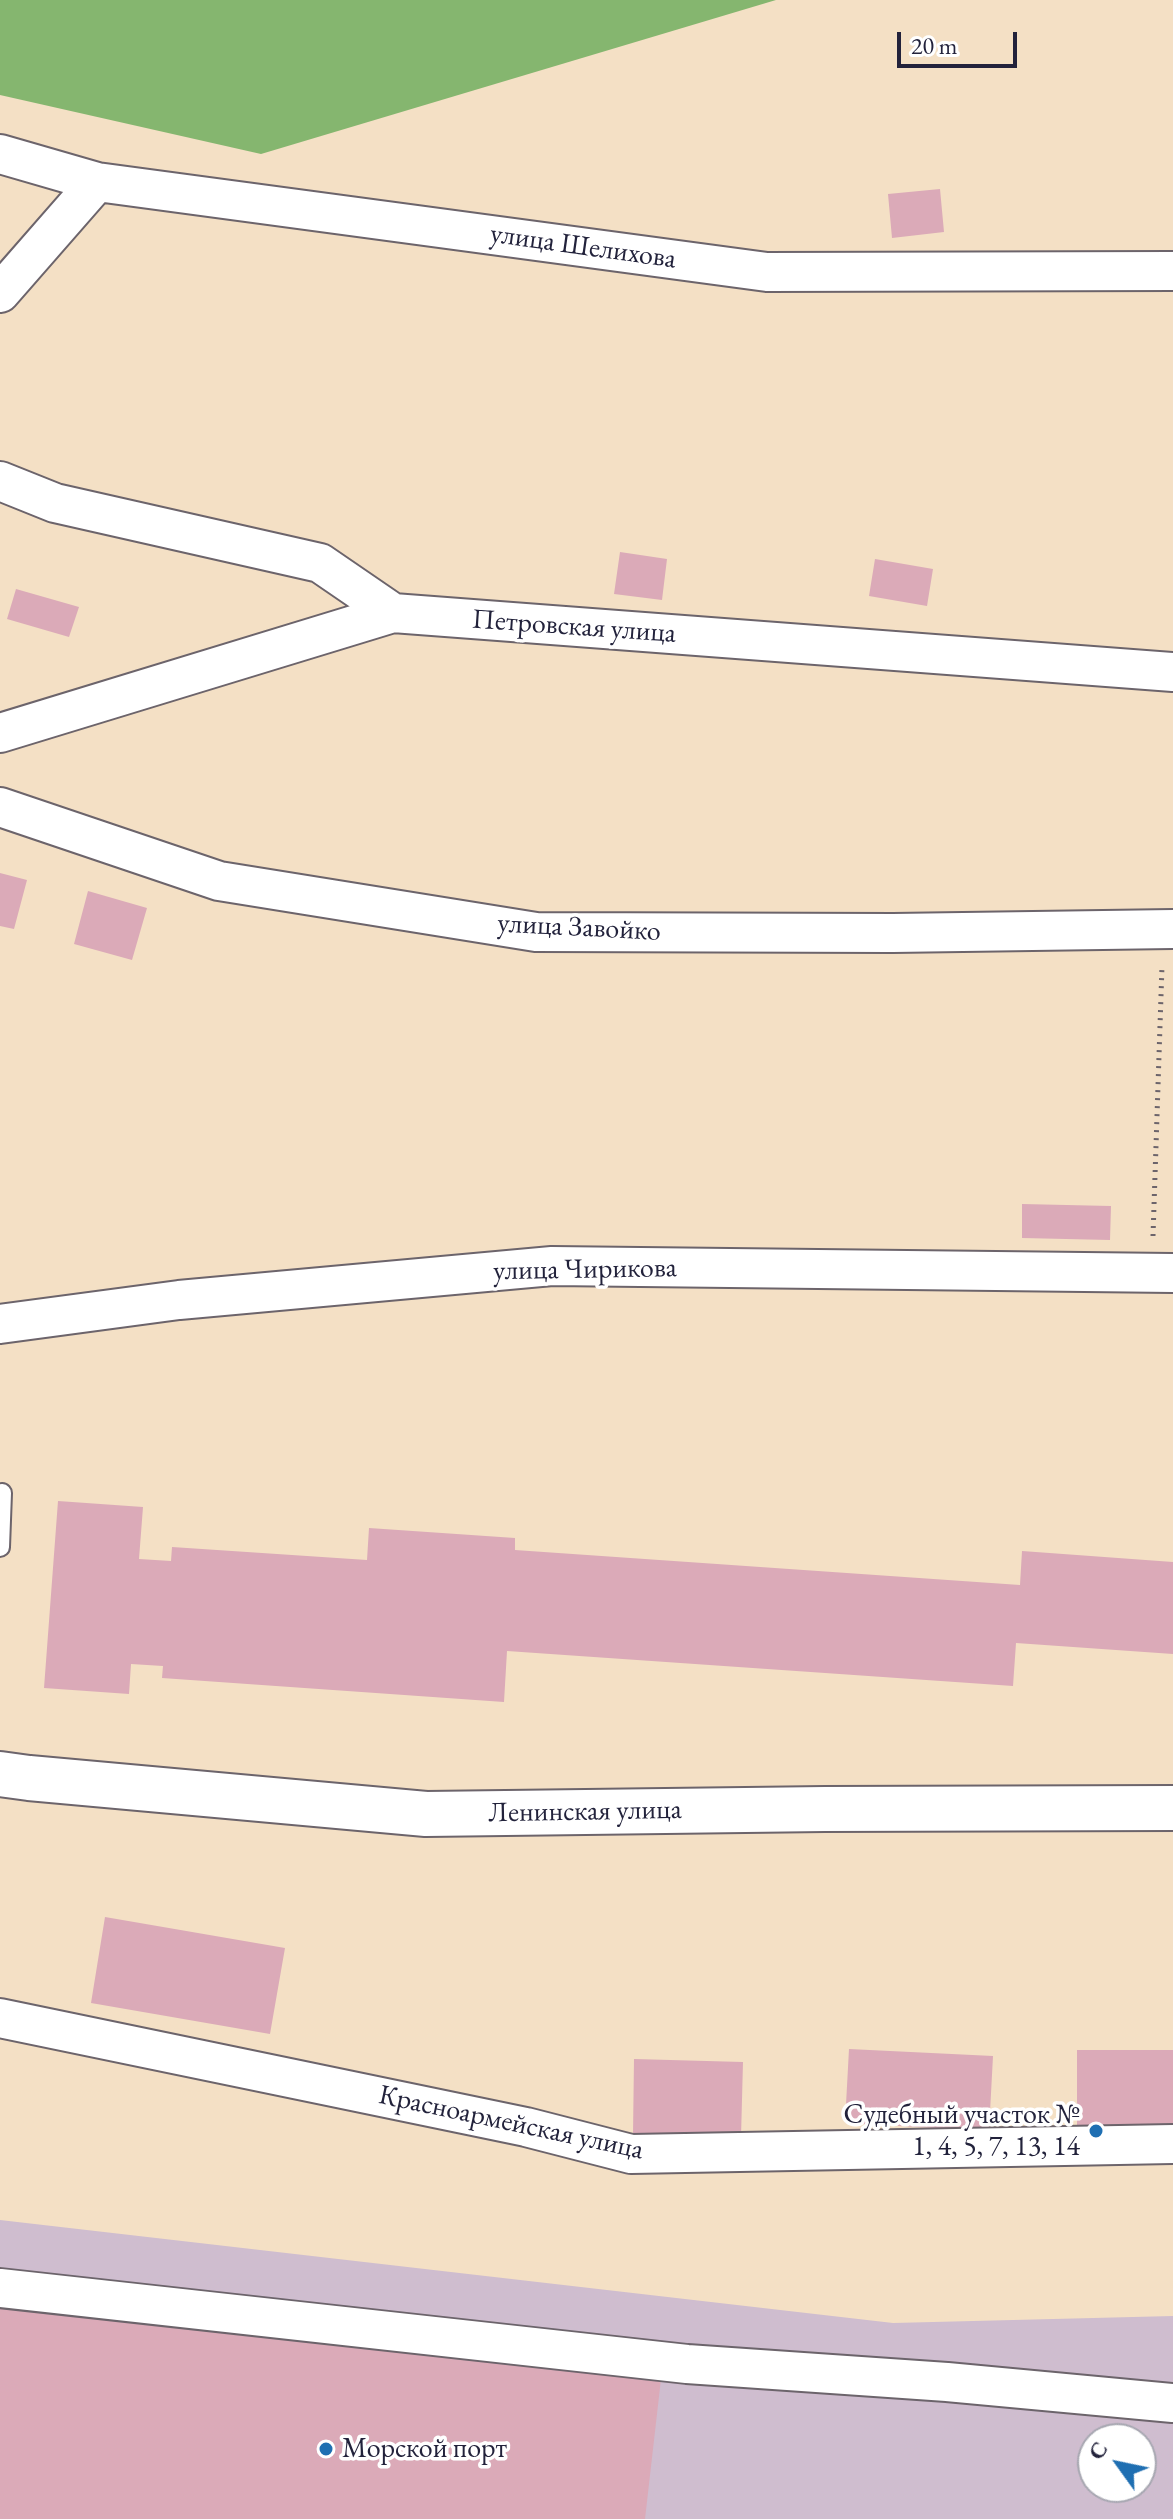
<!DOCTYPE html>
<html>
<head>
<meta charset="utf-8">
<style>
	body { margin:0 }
	#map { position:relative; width:1173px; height:2519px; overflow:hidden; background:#f4e0c5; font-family:"EB Garamond",serif }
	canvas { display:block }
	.north { position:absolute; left:1077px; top:2423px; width:80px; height:80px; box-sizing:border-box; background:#fff; border:2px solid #a7a7b1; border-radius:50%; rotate:303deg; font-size:22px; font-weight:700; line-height:32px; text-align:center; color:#22223b }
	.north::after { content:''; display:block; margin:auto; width:28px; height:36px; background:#1f6fb2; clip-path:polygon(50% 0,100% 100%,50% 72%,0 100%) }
	.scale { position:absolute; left:897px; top:32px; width:120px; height:36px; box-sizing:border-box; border:4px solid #22223b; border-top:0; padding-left:10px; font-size:24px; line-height:28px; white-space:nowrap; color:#22223b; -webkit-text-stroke:6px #fff; paint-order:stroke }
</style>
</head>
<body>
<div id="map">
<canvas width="1173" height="2519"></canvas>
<div class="north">С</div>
<div class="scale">20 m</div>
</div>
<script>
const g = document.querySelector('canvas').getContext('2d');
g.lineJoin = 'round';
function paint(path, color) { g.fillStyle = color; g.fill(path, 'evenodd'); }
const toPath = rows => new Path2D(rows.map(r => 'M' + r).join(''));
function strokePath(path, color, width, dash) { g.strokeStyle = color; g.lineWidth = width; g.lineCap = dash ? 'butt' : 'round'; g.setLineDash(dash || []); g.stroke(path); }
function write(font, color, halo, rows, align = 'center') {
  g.font = font + ' "EB Garamond",serif'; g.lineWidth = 7; g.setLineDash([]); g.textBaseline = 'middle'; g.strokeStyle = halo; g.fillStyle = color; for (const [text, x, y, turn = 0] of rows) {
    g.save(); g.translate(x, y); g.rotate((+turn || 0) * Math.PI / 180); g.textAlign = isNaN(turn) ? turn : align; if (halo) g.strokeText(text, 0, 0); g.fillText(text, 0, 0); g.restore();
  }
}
paint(toPath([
	[0,2220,893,2323,1173,2316,1173,2519,0,2519],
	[1093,2439,1141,2439,1141,2487,1093,2487]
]), '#cfbdcf');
paint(toPath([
	[0,0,776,0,261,154,0,95]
]), '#85b66f');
paint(toPath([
	[940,189,944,232,892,238,888,194],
	[620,552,667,559,662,600,614,594],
	[875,559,933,569,927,606,869,596],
	[16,589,79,607,69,637,7,619],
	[0,873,27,880,14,929,0,926],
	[88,891,147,908,132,960,74,944],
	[1022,1204,1111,1206,1110,1240,1022,1238],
	[58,1501,143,1507,139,1559,171,1561,172,1547,367,1560,369,1528,515,1538,515,1550,1020,1585,1022,1551,1173,1562,1173,1654,1016,1643,1013,1686,507,1651,504,1702,162,1678,163,1666,131,1664,129,1694,44,1688],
	[105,1917,285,1948,270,2034,91,2003],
	[849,2049,993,2056,989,2131,845,2123],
	[1077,2050,1173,2050,1173,2132,1077,2132],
	[634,2059,743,2062,741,2137,633,2134],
	[0,2302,661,2379,645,2519,0,2519]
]), '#dbaab8');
const lane = toPath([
	[0,1547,2,1493]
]);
const street = toPath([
	[0,154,97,182,767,272,1173,271],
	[0,293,97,182],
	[0,481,55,503,320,563,393,613,1173,672],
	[0,733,393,613],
	[0,807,219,881,536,932,893,933,1173,929],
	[0,1324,179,1300,552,1266,1173,1273],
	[0,2018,526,2127,631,2154,1173,2144],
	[0,2288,687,2364,947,2382,1173,2403]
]);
const secondary = toPath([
	[0,1774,29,1778,426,1814,825,1809,1173,1808]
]);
strokePath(lane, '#6c646b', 22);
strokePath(street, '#6c646b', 42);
strokePath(secondary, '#6c646b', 48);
strokePath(toPath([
	[1153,1236,1162,966]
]), '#6c646b', 5, [2, 6]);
strokePath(lane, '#fff', 18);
strokePath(street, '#fff', 38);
strokePath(secondary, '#fff', 44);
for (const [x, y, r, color] of [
	[1096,2131,8,"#1f6fb2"],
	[326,2449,8,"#1f6fb2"]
]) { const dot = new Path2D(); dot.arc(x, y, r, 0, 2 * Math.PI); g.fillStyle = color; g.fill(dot); strokePath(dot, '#fff', 3); }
write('28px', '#22223b', '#fff', [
	["улица Шелихова",583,247,8],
	["Петровская улица",574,627,4],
	["улица Завойко",579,928,3],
	["улица Чирикова",585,1270,-1],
	["Ленинская улица",585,1812,-1],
	["Красноармейская улица",511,2123,12]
]);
write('28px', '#22223b', '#fff', [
	["Судебный участок №",1080,2115],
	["1, 4, 5, 7, 13, 14",1080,2147],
	["Морской порт",342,2449,"left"]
], 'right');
</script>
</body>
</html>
